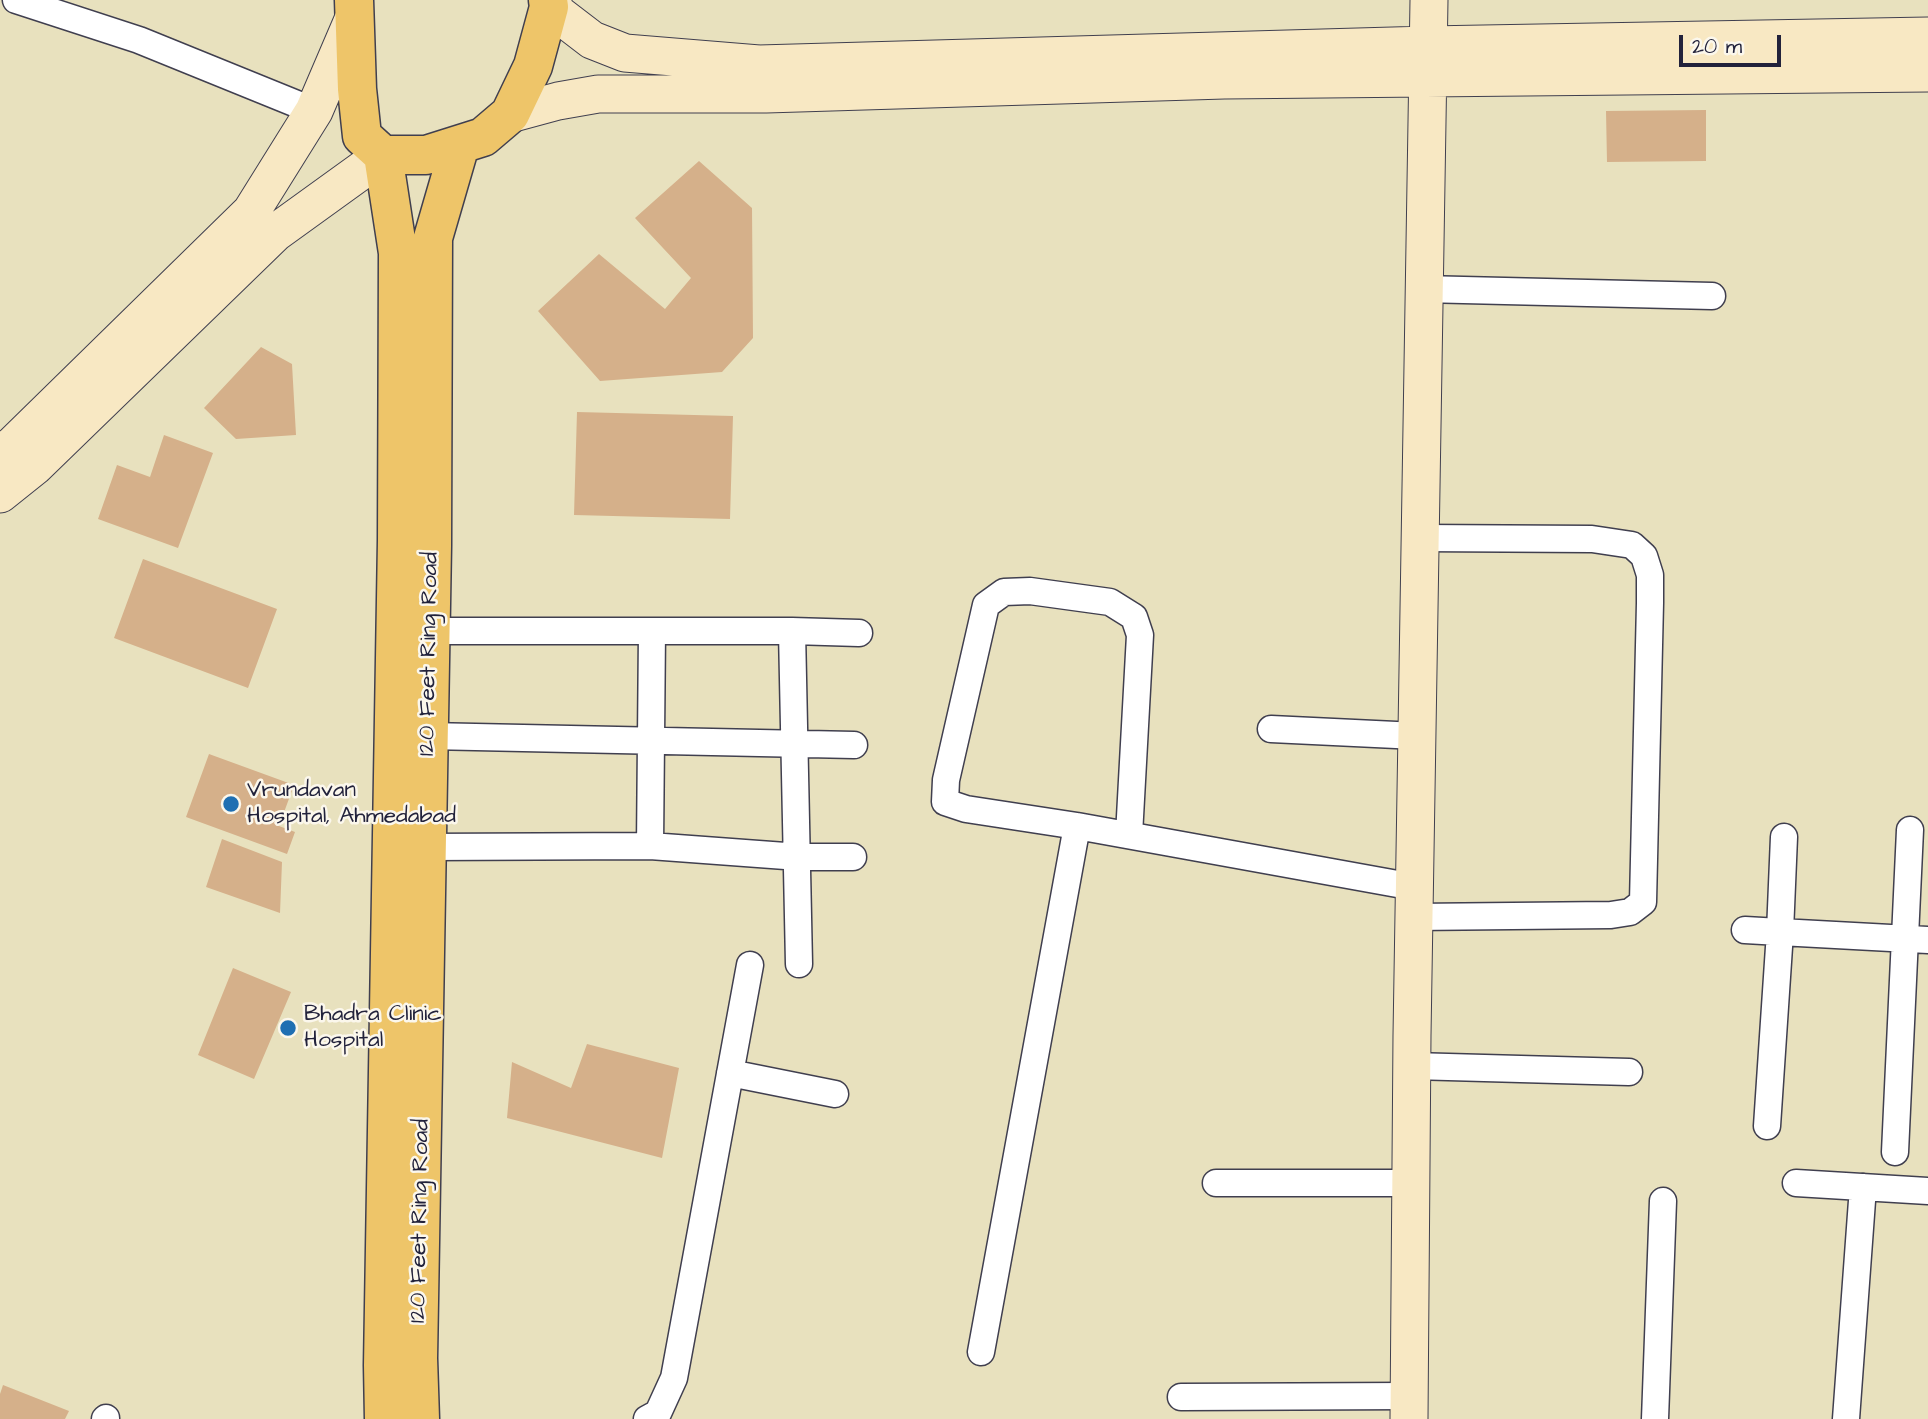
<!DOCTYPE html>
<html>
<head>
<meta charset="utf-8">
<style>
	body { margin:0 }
	#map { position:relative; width:1928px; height:1419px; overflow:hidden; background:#e8e1be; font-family:"Architects Daughter",sans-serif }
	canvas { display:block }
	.scale { position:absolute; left:1679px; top:35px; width:102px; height:32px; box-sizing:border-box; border:4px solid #22223b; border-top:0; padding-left:9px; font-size:21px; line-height:24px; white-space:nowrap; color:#22223b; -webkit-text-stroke:5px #fbf7ec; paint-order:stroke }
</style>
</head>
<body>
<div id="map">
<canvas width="1928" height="1419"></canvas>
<div class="scale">20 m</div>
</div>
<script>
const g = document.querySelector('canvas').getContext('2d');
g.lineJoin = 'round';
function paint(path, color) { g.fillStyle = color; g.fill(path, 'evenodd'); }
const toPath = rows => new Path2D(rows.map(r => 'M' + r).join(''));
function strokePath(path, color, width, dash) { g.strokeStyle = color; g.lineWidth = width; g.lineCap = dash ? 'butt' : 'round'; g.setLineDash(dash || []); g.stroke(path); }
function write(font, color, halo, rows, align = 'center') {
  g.font = font + ' "Architects Daughter",sans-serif'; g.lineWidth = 5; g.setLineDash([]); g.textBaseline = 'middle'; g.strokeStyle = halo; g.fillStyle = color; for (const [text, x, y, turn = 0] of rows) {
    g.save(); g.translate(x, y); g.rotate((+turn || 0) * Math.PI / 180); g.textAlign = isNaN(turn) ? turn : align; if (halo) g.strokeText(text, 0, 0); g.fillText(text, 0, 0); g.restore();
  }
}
paint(toPath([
	[1706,110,1706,161,1607,162,1606,111],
	[699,161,752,208,753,338,722,372,600,381,538,311,599,254,665,309,691,278,635,218],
	[261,347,292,364,296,435,236,439,204,408],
	[577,412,733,416,730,519,574,515],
	[164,435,213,453,178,548,98,519,117,465,150,477],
	[143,559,277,609,248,688,114,638],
	[209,754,294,785,279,826,295,832,287,854,186,817],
	[222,839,282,862,280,913,206,887],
	[233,968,291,992,254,1079,198,1055],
	[587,1044,679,1068,662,1158,507,1118,512,1062,571,1088],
	[3,1385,69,1411,65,1419,0,1419,0,1394]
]), '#d5b08a');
const street = toPath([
	[16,0,139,40,314,111],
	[1422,289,1712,296],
	[430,631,792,631,799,964],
	[792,631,859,633],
	[1271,729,1417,736],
	[428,736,854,745],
	[1077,826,966,809,945,802,946,780,986,605,1004,592,1030,591,1110,602,1134,617,1140,635,1129,835],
	[650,846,652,631],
	[427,847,650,846,799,857,853,857],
	[1414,917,1611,915,1630,912,1643,902,1650,603,1650,575,1644,556,1632,545,1592,539,1419,538],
	[1745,930,1780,932,1784,837],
	[1412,1066,1629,1072],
	[730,1073,835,1094],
	[1767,1126,1780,932,1928,940],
	[1895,1152,1910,830],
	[1216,1183,1410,1183],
	[1796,1183,1928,1191],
	[981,1352,1077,826,1414,887],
	[1181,1397,1409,1396],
	[105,1419,106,1418],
	[647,1419,658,1413,674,1378,750,965],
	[1655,1419,1663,1201],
	[1846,1419,1863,1187]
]);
const secondary = toPath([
	[553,0,549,7,592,40,625,53,759,64,1428,45,1928,36],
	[510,114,558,101,598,94,766,94,1224,80,1928,73],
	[0,455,14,444,251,212,314,111,353,20],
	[0,494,35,466,275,233,383,155],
	[1409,1419,1412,1035,1429,0]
]);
const primary = toPath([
	[354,0,357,89,362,136,383,155,426,155,483,137,510,114,533,66,549,7,548,0],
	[383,155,398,253,397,540,383,1365,384,1419],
	[420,1419,418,1358,432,546,433,238,460,145]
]);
strokePath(street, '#403f4f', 29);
strokePath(secondary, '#403f4f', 39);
strokePath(primary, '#403f4f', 41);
strokePath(street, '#fff', 26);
strokePath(secondary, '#f8e8c3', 37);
strokePath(primary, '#eec569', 38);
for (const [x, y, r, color] of [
	[231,804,9,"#1f6fb2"],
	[288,1028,9,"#1f6fb2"]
]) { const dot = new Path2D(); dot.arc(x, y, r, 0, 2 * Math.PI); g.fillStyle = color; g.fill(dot); strokePath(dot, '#fbf7ec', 2.5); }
write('23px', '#22223b', '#fbf7ec', [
	["120 Feet Ring Road",430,654,-89],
	["120 Feet Ring Road",421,1221,-89]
]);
write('23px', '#22223b', '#fbf7ec', [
	["Vrundavan",247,791],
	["Hospital, Ahmedabad",247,817],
	["Bhadra Clinic",304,1015],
	["Hospital",304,1041]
], 'left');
</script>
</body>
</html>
